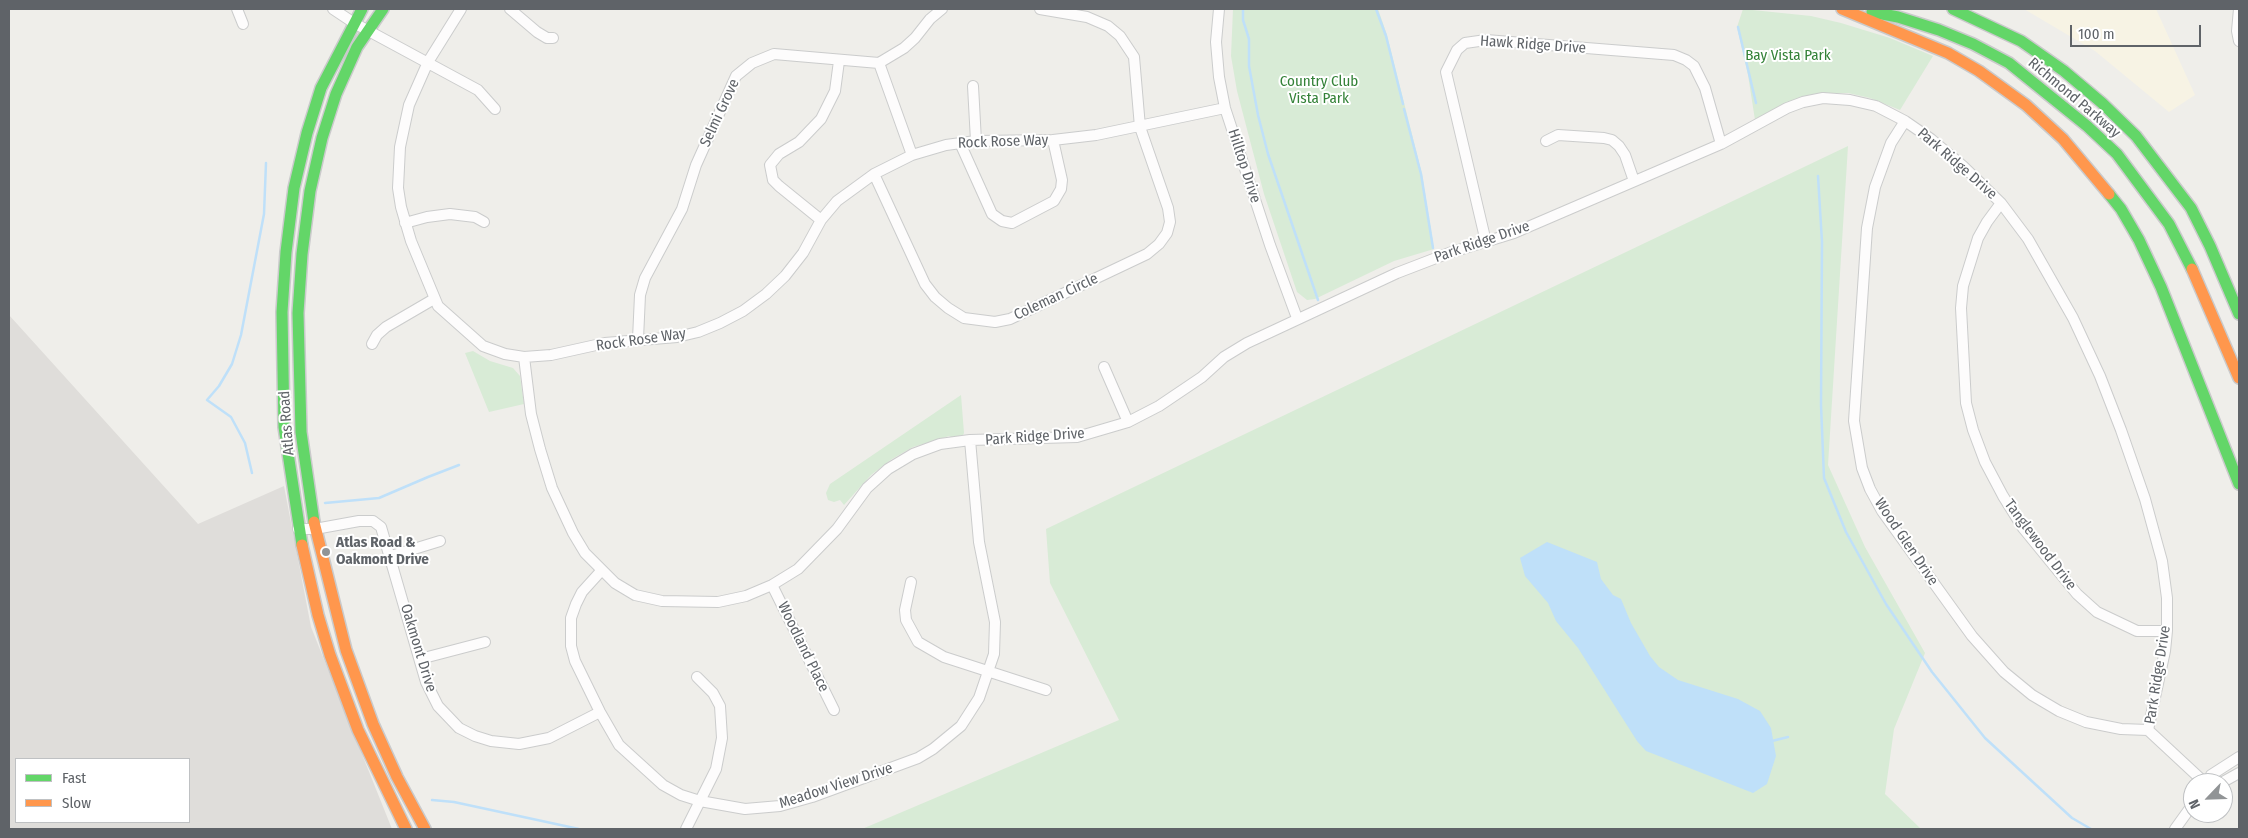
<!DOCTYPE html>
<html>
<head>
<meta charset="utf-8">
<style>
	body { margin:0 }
	#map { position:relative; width:2248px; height:838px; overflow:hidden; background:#efeeea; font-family:"Fira Sans Condensed",sans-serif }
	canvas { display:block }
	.frame { position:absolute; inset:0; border:10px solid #5f6368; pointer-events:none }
	.legend { position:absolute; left:15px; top:758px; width:175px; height:65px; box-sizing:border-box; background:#fff; border:1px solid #bfc1c3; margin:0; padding:6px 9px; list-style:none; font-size:15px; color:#5f6368 }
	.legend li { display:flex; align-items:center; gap:10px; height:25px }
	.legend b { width:25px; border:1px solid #bfc1c3 }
	.north { position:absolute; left:2183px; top:773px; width:50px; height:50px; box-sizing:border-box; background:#fff; border:1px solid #bfc1c3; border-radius:50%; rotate:246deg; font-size:14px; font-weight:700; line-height:20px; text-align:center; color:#5f6368 }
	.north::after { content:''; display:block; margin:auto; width:18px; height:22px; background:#919496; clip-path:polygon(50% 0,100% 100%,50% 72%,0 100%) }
	.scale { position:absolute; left:2070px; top:25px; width:131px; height:22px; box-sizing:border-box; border:2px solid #5f6368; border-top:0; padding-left:6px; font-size:15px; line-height:18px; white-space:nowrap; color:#5f6368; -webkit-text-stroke:4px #fff; paint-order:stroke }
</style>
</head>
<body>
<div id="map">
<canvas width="2248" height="838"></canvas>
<div class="frame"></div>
<ul class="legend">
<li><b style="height:6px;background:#63d668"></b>Fast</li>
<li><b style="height:6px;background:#ff974d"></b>Slow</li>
</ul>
<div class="north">N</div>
<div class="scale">100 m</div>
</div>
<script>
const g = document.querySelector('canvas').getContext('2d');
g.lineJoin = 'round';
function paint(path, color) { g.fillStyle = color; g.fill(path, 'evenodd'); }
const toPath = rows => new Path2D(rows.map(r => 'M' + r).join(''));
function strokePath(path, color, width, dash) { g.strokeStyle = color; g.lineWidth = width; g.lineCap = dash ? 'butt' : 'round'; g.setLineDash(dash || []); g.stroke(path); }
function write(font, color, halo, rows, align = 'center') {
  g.font = font + ' "Fira Sans Condensed",sans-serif'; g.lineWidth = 4; g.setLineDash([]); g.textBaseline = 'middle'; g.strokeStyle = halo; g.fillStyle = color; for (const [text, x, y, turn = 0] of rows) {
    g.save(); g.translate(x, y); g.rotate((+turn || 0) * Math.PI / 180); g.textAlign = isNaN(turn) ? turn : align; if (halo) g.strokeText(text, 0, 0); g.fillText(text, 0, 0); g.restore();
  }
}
paint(toPath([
	[2024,9,2156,9,2195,95,2169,112,2095,51]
]), '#f7f3e4');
paint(toPath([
	[9,315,198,524,284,486,311,627,392,829,9,829],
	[16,759,189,759,189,822,16,822]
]), '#dfddda');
paint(toPath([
	[1233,9,1378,9,1387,35,1422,174,1434,249,1394,261,1315,299,1307,300,1297,292,1264,194,1237,91,1231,56],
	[1743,9,1811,16,1841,23,1890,38,1933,56,1900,110,1870,98,1848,93,1827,93,1794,101,1755,120,1748,75,1737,27],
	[1848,146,1828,465,1865,547,1925,653,1894,729,1885,794,1921,829,862,829,1119,720,1050,583,1046,529],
	[473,351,490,361,513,368,520,376,524,404,489,412,465,353],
	[961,395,964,433,960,442,949,436,913,447,892,459,871,475,844,505,840,500,834,502,828,500,826,493,830,484]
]), '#d8ebd6');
paint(toPath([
	[1547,542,1597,562,1601,579,1613,595,1621,599,1631,623,1650,656,1659,667,1678,680,1738,699,1760,711,1771,728,1776,756,1767,784,1753,793,1646,751,1637,741,1578,648,1556,621,1548,603,1525,576,1520,558]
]), '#bfe0f9');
strokePath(toPath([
	[1243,9,1243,20,1249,39,1249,66,1258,115,1268,154,1318,300],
	[1376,9,1386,36,1403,104],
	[1738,27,1756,103],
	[1404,109,1421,174,1433,248],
	[1818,176,1822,242,1821,405,1824,478,1846,532,1886,604,1932,672,1985,738,2072,818,2091,829],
	[252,473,245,443,231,417,207,400,219,386,232,364,241,335,264,214,266,163],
	[325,503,379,498,428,477,459,465],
	[1772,741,1788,737],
	[432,800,454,802,579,829]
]), '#bfe0f9', 2.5);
const street = toPath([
	[237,9,243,24],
	[333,9,354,23,478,90,495,109],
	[461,9,428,62,409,105,400,147,398,188,401,207,411,241,438,306,483,346,505,354,524,357,551,355,605,343,677,337,698,332,720,323,743,311,766,294,785,276,803,253,821,220,837,201,874,174,912,155,946,145,976,141,1053,140,1096,135,1225,108],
	[510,9,537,32,547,38,553,38],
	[1219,9,1216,42,1219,77,1225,108,1270,245,1297,318],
	[2239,9,2237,31,2239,41],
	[879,63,912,155],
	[973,86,976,141],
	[1905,121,1891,143,1875,187,1867,228,1854,421,1862,468,1870,489,1882,511,1972,636,2004,672,2032,695,2059,711,2086,722,2121,729,2148,730],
	[1546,141,1558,135,1604,138,1612,140,1619,146,1625,155,1634,181],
	[960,143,992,214,1002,221,1012,223,1054,201,1061,189,1062,180,1053,140],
	[874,174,925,284,935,297,948,308,964,318,995,322,1010,319,1147,254,1159,244,1167,233,1170,222,1168,208,1140,127,1134,57,1120,36,1108,26,1087,17,1040,9],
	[2001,203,1987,222,1978,238,1963,286,1961,308,1966,403,1973,430,1985,462,2003,496,2023,528,2077,594,2097,612,2137,631,2167,631],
	[821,220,779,186,773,180,770,165,779,154,799,142,821,119,835,91,839,61],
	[405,223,427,217,450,214,475,217,484,222],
	[1486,242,1446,72,1457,50,1465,43,1486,40,1674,55,1686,60,1694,66,1705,88,1721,144],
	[638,339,640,295,645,278,682,209,696,165,736,76,752,63,774,54,879,63,904,48,915,38,930,19,942,9],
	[372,344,377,335,386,327,434,299],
	[524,357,531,414,540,449,552,488,573,533,585,553,615,583,635,595,662,601,718,602,746,596,772,585,798,569,837,529,867,488,888,469,913,454,940,444,970,440,1077,437,1128,422,1159,406,1202,377,1224,357,1247,343,1397,273,1449,253,1514,233,1721,144,1787,108,1803,102,1823,98,1850,100,1876,106,1905,121,1931,139,1963,166,2001,203,2028,239,2073,318,2100,376,2121,430,2145,499,2162,561,2167,598,2167,631,2165,651,2148,730],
	[1104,367,1128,422],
	[298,529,315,529,359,521,373,521,381,527,426,682,438,706,459,728,475,736,491,741,519,744,549,738,600,712],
	[391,556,440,541],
	[601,571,582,592,576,604,571,618,571,646,575,661,600,712,619,745,663,785,681,795,700,801,745,809,780,806,812,797,918,758,933,749,961,726,979,698,994,654,995,622,979,542,970,440],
	[911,582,905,610,906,620,918,642,944,657,1046,690],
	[772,585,834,710],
	[420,659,485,642],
	[2148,730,2205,783],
	[2208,783,2211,775,2239,757],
	[2221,783,2239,773],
	[686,829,716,769,722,738,720,706,713,693,697,677],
	[2175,829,2193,804]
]);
const fast = toPath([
	[1953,9,2021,41,2064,71,2102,103,2136,136,2191,208,2210,246,2239,314],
	[1872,12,1898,17,1939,30,1973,44,2009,63,2087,126,2117,154,2169,224,2192,269],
	[2109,194,2121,209,2139,240,2161,287,2239,484],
	[314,522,301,432,298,313,302,254,310,191,322,138,336,94,357,47,383,9],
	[302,545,284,427,282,312,286,252,294,188,307,133,321,88,362,9]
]);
const slow = toPath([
	[1842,9,1948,53,1979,71,2026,105,2063,139,2109,194],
	[2192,269,2239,378],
	[314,522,346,650,373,724,397,777,425,829],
	[302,545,318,615,330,655,358,730,406,829]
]);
strokePath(street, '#cbcccc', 12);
strokePath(fast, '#cacacb', 14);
strokePath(slow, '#cacacb', 14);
strokePath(street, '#fdfcfc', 10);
strokePath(fast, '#63d668', 11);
strokePath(slow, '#ff974d', 11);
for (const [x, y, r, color] of [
	[326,552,5,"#919496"]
]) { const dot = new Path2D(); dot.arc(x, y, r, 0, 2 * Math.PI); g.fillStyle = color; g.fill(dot); strokePath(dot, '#fff', 2); }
write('15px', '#5f6368', '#fff', [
	["Hawk Ridge Drive",1533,45,4],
	["Richmond Parkway",2074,98,40],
	["Selmi Grove",720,113,-65],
	["Rock Rose Way",1003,142,-2],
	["Park Ridge Drive",1957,164,41],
	["Hilltop Drive",1244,166,72],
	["Park Ridge Drive",1482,242,-19],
	["Coleman Circle",1056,297,-25],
	["Rock Rose Way",641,340,-8],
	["Atlas Road",287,423,-94],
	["Park Ridge Drive",1035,437,-4],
	["Wood Glen Drive",1906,542,56],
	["Tanglewood Drive",2040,545,53],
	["Woodland Place",803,647,64],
	["Oakmont Drive",418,648,73],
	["Park Ridge Drive",2158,675,-81],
	["Meadow View Drive",836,786,-18]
]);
write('15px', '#348238', '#fff', [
	["Bay Vista Park",1788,56],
	["Country Club",1319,82],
	["Vista Park",1319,99]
]);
write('bold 15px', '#5f6368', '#fff', [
	["Atlas Road &",336,543],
	["Oakmont Drive",336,560]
], 'left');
</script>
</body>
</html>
